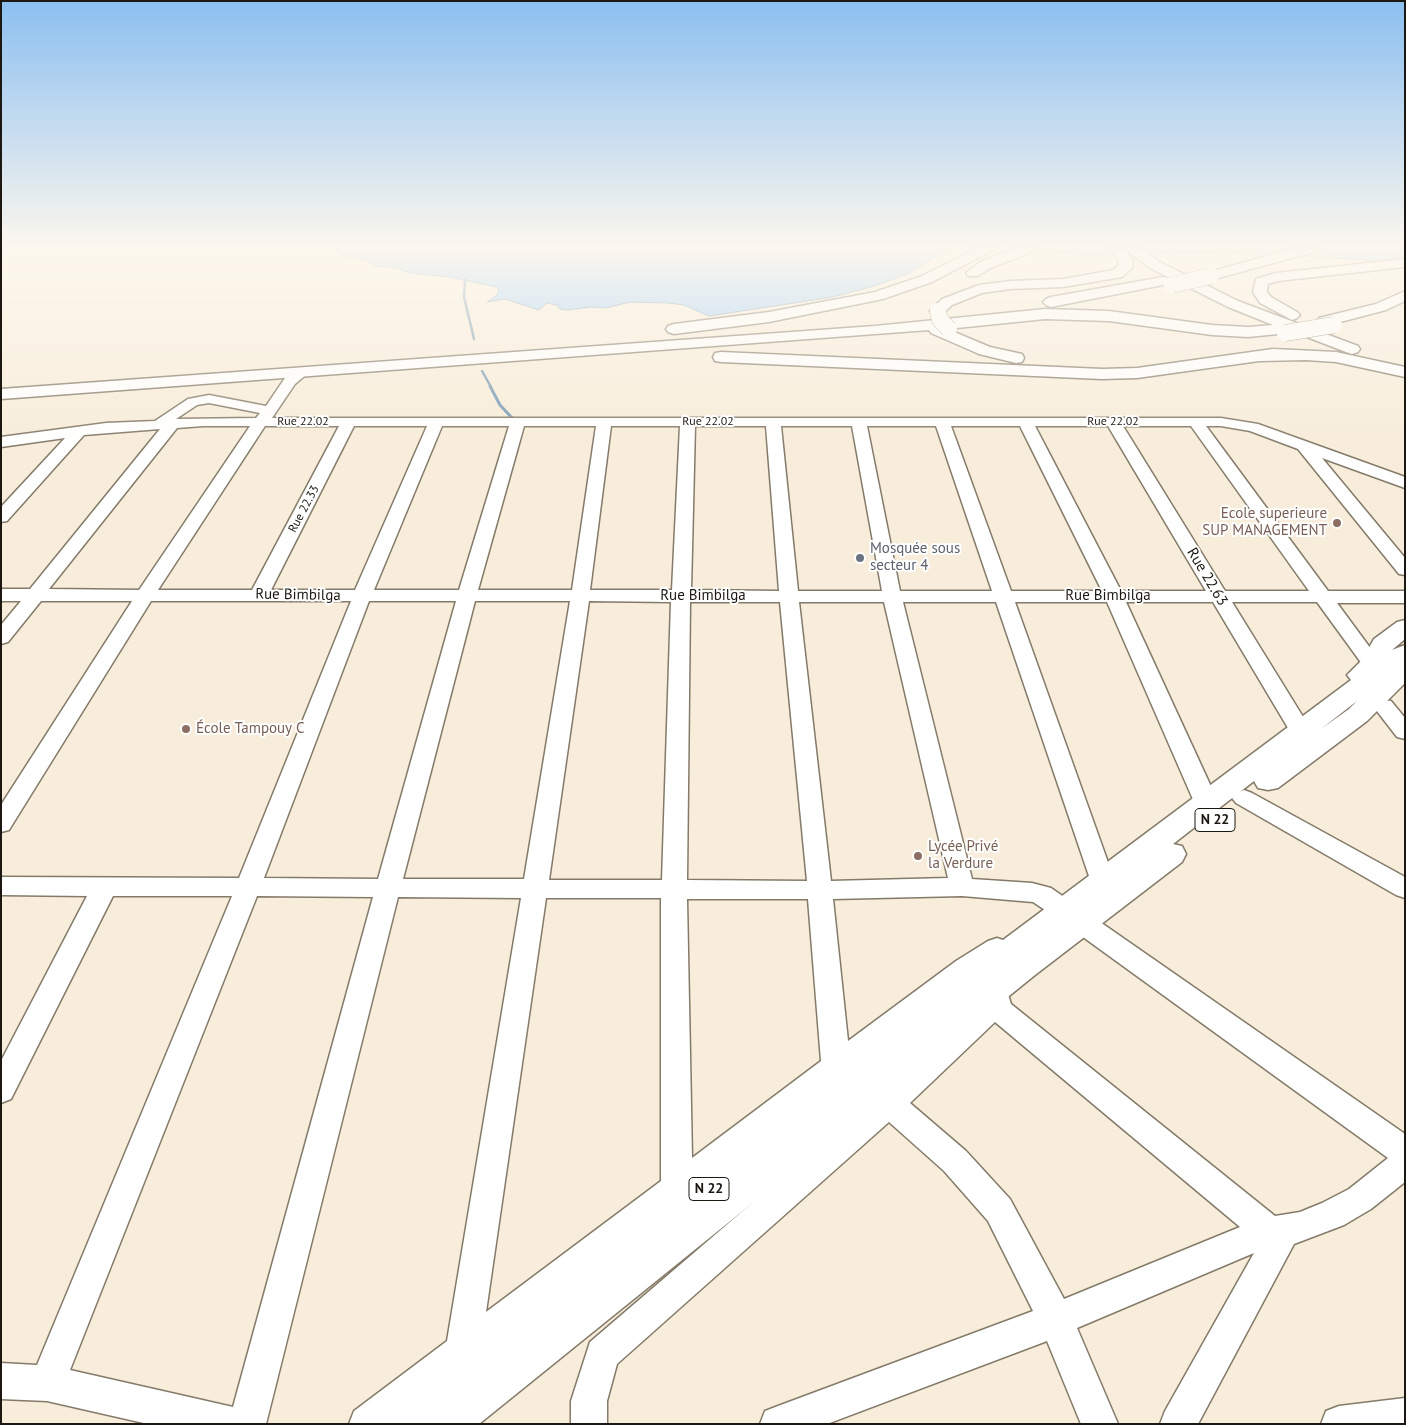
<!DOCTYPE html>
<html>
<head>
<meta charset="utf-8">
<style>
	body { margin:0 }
	#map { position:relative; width:1406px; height:1425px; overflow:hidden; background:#f8edda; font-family:"PT Sans",sans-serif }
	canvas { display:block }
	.frame { position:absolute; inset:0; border:2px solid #1c1811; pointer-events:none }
</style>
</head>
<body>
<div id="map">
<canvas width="1406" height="1425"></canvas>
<div class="frame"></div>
</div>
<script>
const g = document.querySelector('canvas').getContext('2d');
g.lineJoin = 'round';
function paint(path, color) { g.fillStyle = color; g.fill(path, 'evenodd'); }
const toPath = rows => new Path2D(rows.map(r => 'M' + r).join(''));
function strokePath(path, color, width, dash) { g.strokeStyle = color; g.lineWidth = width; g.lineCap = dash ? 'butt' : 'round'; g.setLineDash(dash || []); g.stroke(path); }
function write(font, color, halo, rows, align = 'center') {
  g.font = font + ' "PT Sans",sans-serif'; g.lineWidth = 4; g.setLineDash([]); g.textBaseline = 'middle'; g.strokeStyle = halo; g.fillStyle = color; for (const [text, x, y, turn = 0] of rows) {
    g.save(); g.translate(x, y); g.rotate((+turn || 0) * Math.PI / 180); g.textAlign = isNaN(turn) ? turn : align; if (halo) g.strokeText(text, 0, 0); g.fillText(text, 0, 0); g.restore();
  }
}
const water = toPath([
	[336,249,955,249,931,259,910,273,874,286,833,297,709,316,684,305,668,303,630,302,606,308,591,307,566,310,560,309,557,305,547,303,539,310,505,299,487,302,496,296,499,291,497,287,449,277,411,273,392,267,373,266,366,260,341,255,336,249],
	[1032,249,1405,249,1405,263,1250,252,1084,255,1032,249]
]);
paint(water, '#9fd0fb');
strokePath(water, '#7899b5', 1);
paint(toPath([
	[1251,249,1342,249,1344,252,1325,252,1328,257,1254,253]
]), '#f8edda');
strokePath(toPath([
	[465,280,464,297,474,339],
	[482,371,491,387]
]), '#7899b5', 2.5);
strokePath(toPath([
	[490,386,500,405,513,419]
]), '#7899b5', 3);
const minor = toPath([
	[301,369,308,373,295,384,272,418,1221,418,1258,424,1405,477,1405,488,1322,458,1405,558,1405,575,1399,574,1298,449,1250,431,1221,426,1206,426,1328,591,1405,591,1405,603,1337,603,1382,664,1379,668,1372,670,1365,668,1317,602,1232,602,1313,733,1310,738,1302,740,1294,738,1291,733,1213,602,1126,602,1219,804,1215,810,1207,812,1199,810,1195,804,1107,602,1015,602,1115,882,1112,888,1103,891,1094,888,1091,882,996,602,903,602,972,879,1032,883,1051,888,1074,904,1078,911,1076,914,1081,912,1090,915,1405,1134,1405,1182,1371,1209,1344,1225,1294,1244,1198,1424,1160,1424,1165,1411,1254,1253,1077,1328,1118,1424,1081,1424,1047,1341,827,1424,760,1424,765,1411,778,1406,1033,1311,988,1221,944,1171,889,1122,617,1364,607,1401,607,1424,571,1424,571,1401,590,1342,878,1095,988,994,998,991,1008,994,1011,1004,1275,1216,1300,1212,1322,1203,1349,1189,1388,1158,1083,937,1080,940,1071,943,1062,940,1058,933,1065,923,1052,928,1043,925,1039,918,1045,910,1033,902,962,896,833,899,848,1041,956,961,988,941,997,938,1006,941,1010,948,1006,955,974,975,397,1424,349,1424,354,1411,447,1341,521,898,398,897,266,1424,148,1424,47,1401,1,1399,1,1363,37,1365,232,896,113,896,11,1099,1,1103,1,1061,87,896,1,895,1,877,239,878,351,601,151,601,9,830,1,832,1,805,132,601,41,601,8,642,1,644,1,625,21,601,1,601,1,589,30,589,160,429,84,435,7,521,1,522,1,507,65,438,1,447,1,437,106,423,155,421,188,399,209,395,266,406,285,378,301,369],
	[209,403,260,413,256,418,176,419,197,405,209,403],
	[203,426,250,426,139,590,49,589,177,428,203,426],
	[265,426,339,426,252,590,158,590,265,426],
	[354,426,427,426,355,590,271,590,354,426],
	[442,426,509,426,459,590,374,590,442,426],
	[524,426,596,426,572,590,478,590,524,426],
	[611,426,680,426,672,590,590,590,611,426],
	[695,426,766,426,779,591,691,590,695,426],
	[781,426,852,426,882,591,798,591,781,426],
	[867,426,936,426,992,591,900,591,867,426],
	[951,426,1020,426,1102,591,1011,591,951,426],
	[1035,426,1108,426,1206,591,1121,591,1035,426],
	[1123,426,1191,426,1309,591,1225,591,1123,426],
	[369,601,456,601,378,879,264,878,369,601],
	[475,601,570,601,524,879,403,879,475,601],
	[589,601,671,602,662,880,549,880,589,601],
	[690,602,780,602,807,881,687,880,690,602],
	[799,602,884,602,948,878,831,881,799,602],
	[257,896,373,897,233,1407,70,1370,257,896],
	[546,898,661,898,661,1181,486,1312,546,898],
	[687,899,808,899,821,1061,692,1158,687,899],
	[995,1022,1240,1227,1064,1299,1010,1199,966,1151,910,1103,995,1022],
	[1384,700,1391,701,1405,718,1405,739,1397,737,1373,706,1377,701,1384,700],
	[1244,790,1252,793,1405,877,1405,898,1396,895,1236,803,1232,798,1236,793,1244,790],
	[1405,1398,1405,1424,1321,1424,1326,1411,1339,1406,1405,1398]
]);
const major = toPath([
	[976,249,995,249,932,282,883,299,769,322,674,334,668,332,666,329,668,326,674,324,769,312,875,292,922,276,976,249],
	[1013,249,1034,249,1032,252,990,268,978,276,968,276,966,273,980,262,1013,249],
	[1111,249,1125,249,1133,261,1132,268,1122,277,1063,287,1010,289,982,293,952,305,943,314,933,314,930,311,942,299,979,285,1010,281,1063,279,1113,270,1118,266,1119,261,1111,249],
	[1125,249,1142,249,1160,262,1238,301,1358,346,1360,349,1358,352,1352,354,1346,352,1286,329,1284,332,1278,334,1248,337,1212,335,1109,321,1045,319,947,329,990,347,1022,354,1024,358,1022,362,1016,363,979,354,931,333,929,330,1,399,1,389,875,326,1045,309,1109,311,1212,325,1248,327,1273,325,1228,307,1150,268,1125,249],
	[1292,249,1316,249,1314,252,1211,280,1206,279,1204,276,1206,273,1292,249],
	[1405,259,1405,267,1278,281,1268,284,1267,292,1271,297,1297,312,1300,315,1297,318,1292,320,1260,303,1253,292,1256,279,1276,273,1405,259],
	[1163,277,1168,278,1170,281,1168,284,1051,307,1046,305,1043,302,1046,299,1051,297,1163,277],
	[1405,291,1405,301,1386,310,1325,326,1319,324,1317,321,1319,318,1376,304,1405,291],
	[1273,349,1336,352,1405,367,1405,377,1336,362,1306,360,1259,361,1137,378,1102,379,721,362,715,361,713,357,715,353,721,352,1102,369,1137,368,1273,349],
	[1405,620,1405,639,1392,650,1405,645,1405,683,1367,721,1278,788,1268,790,1258,788,1254,781,1173,844,1182,846,1186,854,1182,862,1035,975,479,1424,388,1424,395,1408,995,946,1351,680,1347,675,1362,660,1374,639,1397,622,1405,620],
	[1357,701,1349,709,1321,729,1357,701]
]);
strokePath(minor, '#847a69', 3);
strokePath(major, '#847a69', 3);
paint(minor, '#fff');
paint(major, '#fff');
const majorBridge = toPath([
	[1172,285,1211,276],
	[938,311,940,320,949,329],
	[1285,333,1334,325]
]);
strokePath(majorBridge, '#847a69', 17, []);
strokePath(majorBridge, '#fff', 16);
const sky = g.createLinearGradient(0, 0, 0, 449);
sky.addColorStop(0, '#8bbff0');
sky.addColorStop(0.55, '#fcf7ee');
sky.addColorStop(1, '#fcf7ee00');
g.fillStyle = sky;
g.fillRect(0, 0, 1406, 449);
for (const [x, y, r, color] of [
	[1337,523,5,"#8d6e63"],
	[860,558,5,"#6b7280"],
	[186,729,5,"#8d6e63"],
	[918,856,5,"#8d6e63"]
]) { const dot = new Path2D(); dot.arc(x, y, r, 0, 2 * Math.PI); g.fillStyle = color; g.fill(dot); strokePath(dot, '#fff', 2); }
write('12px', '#1c1811', '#fff', [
	["Rue 22.02",303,422],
	["Rue 22.02",708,422],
	["Rue 22.02",1113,422],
	["Rue 22.33",304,509,-62]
]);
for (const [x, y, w] of [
	[1215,820,40],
	[709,1189,40]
]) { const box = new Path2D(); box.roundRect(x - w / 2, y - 11.5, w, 23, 4); g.fillStyle = '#fff'; g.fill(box); strokePath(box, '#1c1811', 1); }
write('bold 14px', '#1c1811', null, [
	["N 22",1215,820],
	["N 22",709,1189]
]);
write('15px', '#785e54', '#fff', [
	["Ecole superieure",1327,514,"right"],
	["SUP MANAGEMENT",1327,531,"right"],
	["École Tampouy C",196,729],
	["Lycée Privé",928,847],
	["la Verdure",928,864]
], 'left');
write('15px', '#5b616d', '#fff', [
	["Mosquée sous",870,549],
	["secteur 4",870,566]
], 'left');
write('15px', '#1c1811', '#fff', [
	["Rue 22.63",1207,577,59],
	["Rue Bimbilga",298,595,1],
	["Rue Bimbilga",703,596],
	["Rue Bimbilga",1108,596]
]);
</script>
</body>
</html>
